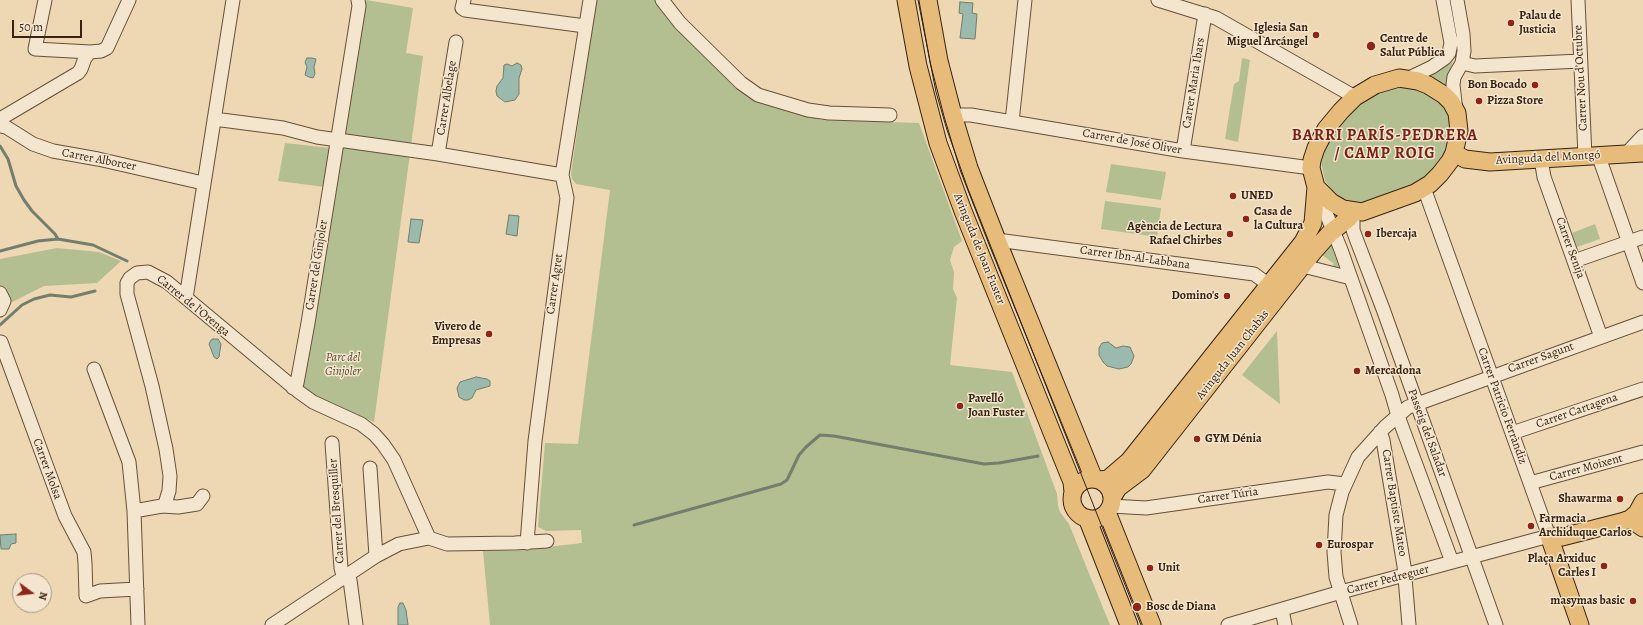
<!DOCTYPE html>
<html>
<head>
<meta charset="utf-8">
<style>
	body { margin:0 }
	#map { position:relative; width:1643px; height:625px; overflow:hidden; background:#eed7b3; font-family:Alegreya,serif }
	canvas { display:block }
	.north { position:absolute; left:12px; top:573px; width:40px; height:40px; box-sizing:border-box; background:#f4e5ce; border:1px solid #a89782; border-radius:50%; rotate:105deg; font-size:11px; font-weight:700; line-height:16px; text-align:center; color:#372310 }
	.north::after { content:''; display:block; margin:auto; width:14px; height:18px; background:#8f2418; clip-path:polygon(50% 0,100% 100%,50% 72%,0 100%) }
	.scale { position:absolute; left:12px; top:20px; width:70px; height:18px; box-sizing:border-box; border:2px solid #372310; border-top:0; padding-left:5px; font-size:12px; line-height:14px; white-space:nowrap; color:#372310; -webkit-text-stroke:3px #f4e5ce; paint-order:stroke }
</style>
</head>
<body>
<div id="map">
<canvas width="1643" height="625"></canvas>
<div class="north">N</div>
<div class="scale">50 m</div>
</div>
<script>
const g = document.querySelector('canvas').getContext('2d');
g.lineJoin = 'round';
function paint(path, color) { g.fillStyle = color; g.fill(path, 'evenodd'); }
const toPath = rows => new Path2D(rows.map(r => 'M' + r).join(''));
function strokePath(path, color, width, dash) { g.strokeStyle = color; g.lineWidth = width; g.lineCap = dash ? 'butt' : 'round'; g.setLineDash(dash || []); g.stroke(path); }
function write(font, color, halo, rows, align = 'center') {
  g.font = font + ' Alegreya,serif'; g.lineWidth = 3; g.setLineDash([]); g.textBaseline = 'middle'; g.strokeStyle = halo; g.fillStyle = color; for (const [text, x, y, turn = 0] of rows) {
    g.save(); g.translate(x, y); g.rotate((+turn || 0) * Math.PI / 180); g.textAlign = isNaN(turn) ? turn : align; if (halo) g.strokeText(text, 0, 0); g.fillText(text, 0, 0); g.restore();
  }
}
paint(toPath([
	[366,0,413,8,406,53,423,56,374,422,300,388],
	[596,0,662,0,684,31,733,86,757,101,822,120,919,123,962,241,954,247,950,260,954,272,953,289,957,298,950,365,1012,372,1057,494,1058,506,1060,512,1069,524,1110,625,490,625,483,551,513,551,582,543,581,530,546,531,538,527,545,443,578,444,610,190,576,184,572,179,571,174],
	[1242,58,1250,60,1238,142,1225,139,1234,84,1239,81],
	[1453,62,1448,75,1448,88,1428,77],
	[1397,86,1413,86,1440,101,1452,119,1450,146,1434,171,1418,183,1366,202,1350,202,1343,199,1333,191,1325,181,1321,162,1324,149,1338,127,1357,106,1374,94],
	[285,143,330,148,325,187,278,181],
	[1111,164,1166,172,1161,200,1106,192],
	[1105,201,1161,208,1157,237,1101,229],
	[1595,224,1600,239,1577,247,1572,233],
	[1331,239,1342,270,1334,269,1333,263,1318,252],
	[57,248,99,252,121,261,97,283,44,286,12,302,0,289,0,259],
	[1277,331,1280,404,1242,375]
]), '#b3bf91');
const water = toPath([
	[960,2,973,3,972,13,977,14,975,39,960,38,963,14,959,13,960,2],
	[307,58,312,58,316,59,314,67,315,74,313,78,309,77,305,75,307,67,305,62,307,58],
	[517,63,521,65,522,69,519,78,519,94,515,100,505,102,497,96,496,91,497,86,503,78,504,65,507,64,512,66,517,63],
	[509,215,519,216,517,236,506,234,509,215],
	[411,219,423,220,419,243,408,242,411,219],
	[213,339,218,339,221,344,219,357,217,359,214,357,209,344,211,340,213,339],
	[1108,342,1116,348,1123,346,1130,347,1134,356,1131,364,1128,367,1119,369,1107,366,1103,362,1099,355,1099,348,1102,343,1108,342],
	[476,377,487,379,490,381,490,386,476,390,472,398,468,400,464,400,459,397,457,388,460,382,476,377],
	[16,534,16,543,11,544,9,549,1,549,0,535,16,534],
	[400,603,403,603,406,610,408,625,398,625,398,607,400,603]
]);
paint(water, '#99baac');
strokePath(water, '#727e6e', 1);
strokePath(toPath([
	[0,146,8,159,16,186,24,200,32,211,55,234,58,239,93,245,127,261],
	[0,251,38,241,58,239],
	[0,325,22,305,34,299,50,295,71,297,95,291],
	[634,525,781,484,787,480,799,455,806,447,820,435,834,436,984,464,999,463,1038,456]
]), '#727e6e', 3);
const minor = toPath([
	[45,0,35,49,90,52,101,51,107,48,129,0],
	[464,0,462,8,465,10,585,26],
	[662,0,680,23,741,83,758,95,808,110,829,113,890,115],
	[1158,0,1216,18,1355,97],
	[1578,0,1585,156],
	[1462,63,1475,66,1580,61],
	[1407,79,1432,67,1445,58,1449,53,1451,43,1443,0],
	[1456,111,1453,85,1454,77,1462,63,1464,51,1463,34,1457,0],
	[953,115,971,115,1183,151,1311,168],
	[0,119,78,73,81,69,85,58,90,52],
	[214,119,283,128,317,137,438,154,562,175],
	[1012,122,1025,0],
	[0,126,6,127,33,144,53,151,98,159,203,183],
	[1183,151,1205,14],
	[1627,153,1643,136],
	[438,154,456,42],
	[1600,155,1600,160,1643,283],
	[1541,159,1544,177,1601,337],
	[1317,191,1341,250,1392,395,1398,416,1452,562],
	[1353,212,1353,230,1357,241,1383,309,1496,625],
	[997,240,1254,274,1276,290],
	[1574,261,1643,237],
	[1303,266,1351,278],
	[0,293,4,301,0,310],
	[186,298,233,0],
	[1,342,65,516,84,552,85,563,86,596,100,591,137,589],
	[94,369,129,462,134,511],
	[293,388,297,383,308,323,359,6,358,0],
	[1380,432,1383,440,1404,566,1409,625],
	[1512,433,1643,389],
	[332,443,341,568,344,579],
	[370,468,376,556],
	[1530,483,1643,452],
	[162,506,178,507,197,504,203,496],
	[1111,506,1146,508,1328,482,1345,484],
	[527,543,535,441,567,198,562,175,590,0],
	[348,576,350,580,356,625],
	[1282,610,1285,625],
	[138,625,134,511,162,506,165,504,169,491,170,476,166,449,152,386,127,294,127,283,130,278,137,273,148,272,167,282,299,392,313,402,361,424,374,434,383,444,394,460,429,538],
	[272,625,376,556,399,544,429,538,447,544,515,543,547,541],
	[1228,625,1341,592,1549,536,1424,188],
	[1351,625,1336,577,1334,552,1336,515,1342,492,1358,457,1385,427,1408,407,1417,404,1643,322]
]);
const major = toPath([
	[906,0,918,66,938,143,963,211,1061,455,1072,482,1073,492],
	[928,0,939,61,953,115,969,168,997,240,1094,479],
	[1399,78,1418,81,1428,85,1444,95,1451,102,1457,113,1459,131,1454,153,1450,161,1440,174,1430,184,1415,193,1362,212,1343,209,1331,202,1316,187,1311,168,1312,160,1316,148,1326,129,1341,111,1355,97,1375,85,1399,78],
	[1454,153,1465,159,1490,162,1643,153],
	'1072 499a20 20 0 1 1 40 0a20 20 0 1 1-40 0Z',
	[1099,480,1108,479,1129,461,1303,242,1313,223,1316,187],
	[1112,498,1118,488,1142,470,1314,251,1330,233,1349,218,1353,212],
	[1107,512,1152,625],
	[1087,518,1129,625],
	[1630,519,1643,528],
	[1580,625,1549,536,1562,537,1621,522,1630,519,1637,513,1643,502]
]);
strokePath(minor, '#655039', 15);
strokePath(major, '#372310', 19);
strokePath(minor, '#f4e5ce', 13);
strokePath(major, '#e7bc7a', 17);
strokePath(toPath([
	[918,0,936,92,947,130,968,189,1141,625]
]), '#372310', 1);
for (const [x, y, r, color] of [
	[1511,23,4,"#8f2418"],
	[1316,35,4,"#8f2418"],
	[1371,46,5,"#8f2418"],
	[1535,85,4,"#8f2418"],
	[1479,101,4,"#8f2418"],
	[1233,196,4,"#8f2418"],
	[1246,219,4,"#8f2418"],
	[1230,234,4,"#8f2418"],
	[1368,234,4,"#8f2418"],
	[1227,296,4,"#8f2418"],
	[489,334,4,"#8f2418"],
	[1357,371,4,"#8f2418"],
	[960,406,4,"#8f2418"],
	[1197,439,4,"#8f2418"],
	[1620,499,4,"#8f2418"],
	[1531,526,4,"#8f2418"],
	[1319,545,4,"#8f2418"],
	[1604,566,4,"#8f2418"],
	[1150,568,4,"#8f2418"],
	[1633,601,4,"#8f2418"],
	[1137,607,5,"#8f2418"]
]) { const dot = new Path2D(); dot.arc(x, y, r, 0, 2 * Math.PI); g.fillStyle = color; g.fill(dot); strokePath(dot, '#f4e5ce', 1.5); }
write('bold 12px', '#372310', '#f4e5ce', [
	["Palau de",1519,16],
	["Justicia",1519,30],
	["Iglesia San",1308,28,"right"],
	["Miguel Arcángel",1308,42,"right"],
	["Centre de",1380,39],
	["Salut Pública",1380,53],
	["Bon Bocado",1527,85,"right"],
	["Pizza Store",1487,101],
	["UNED",1241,196],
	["Casa de",1254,212],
	["la Cultura",1254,226],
	["Agència de Lectura",1222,227,"right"],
	["Rafael Chirbes",1222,241,"right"],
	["Ibercaja",1376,234],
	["Domino's",1219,296,"right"],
	["Vivero de",481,327,"right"],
	["Empresas",481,341,"right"],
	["Mercadona",1365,371],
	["Pavelló",968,399],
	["Joan Fuster",968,413],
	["GYM Dénia",1205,439],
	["Shawarma",1612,499,"right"],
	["Farmacia",1539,519],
	["Archiduque Carlos",1539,533],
	["Eurospar",1327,545],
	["Plaça Arxiduc",1596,559,"right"],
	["Carles I",1596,573,"right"],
	["Unit",1158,568],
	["masymas basic",1625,601,"right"],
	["Bosc de Diana",1146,607]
], 'left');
write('12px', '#372310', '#f4e5ce', [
	["Carrer Nou d’Octubre",1581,78,-93],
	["Carrer Maria Ibars",1194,83,-81],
	["Carrer Albelage",447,98,-81],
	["Carrer de José Oliver",1132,142,10],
	["Avinguda del Montgó",1548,158,-3],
	["Carrer Alborcer",99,160,11],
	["Carrer Senija",1570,248,70],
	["Avinguda de Joan Fuster",979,249,68],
	["Carrer Ibn-Al-Labbana",1135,258,8],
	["Carrer del Ginjoler",317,265,-81],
	["Carrer Agret",555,284,-82],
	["Carrer de l'Orenga",193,306,39],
	["Avinguda Juan Chabàs",1233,355,-52],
	["Carrer Sagunt",1541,358,-20],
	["Carrer Patricio Ferràndiz",1502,406,70],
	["Carrer Cartagena",1577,411,-19],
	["Passeig del Saladar",1427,433,70],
	["Carrer Moixent",1586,468,-15],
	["Carrer Molsa",47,469,70],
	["Carrer Túria",1228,496,-8],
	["Carrer Baptiste Mateo",1394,503,81],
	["Carrer del Bresquiller",337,511,-94],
	["Carrer Pedreguer",1388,580,-15]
]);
write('italic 12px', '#564a30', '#f4e5ce', [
	["Parc del",343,358],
	["Ginjoler",343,372]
]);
g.letterSpacing = '1px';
write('bold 16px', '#7a1f14', '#f4e5ce', [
	["BARRI PARÍS-PEDRERA",1385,136],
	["/ CAMP ROIG",1385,154]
]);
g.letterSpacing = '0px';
</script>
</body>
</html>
